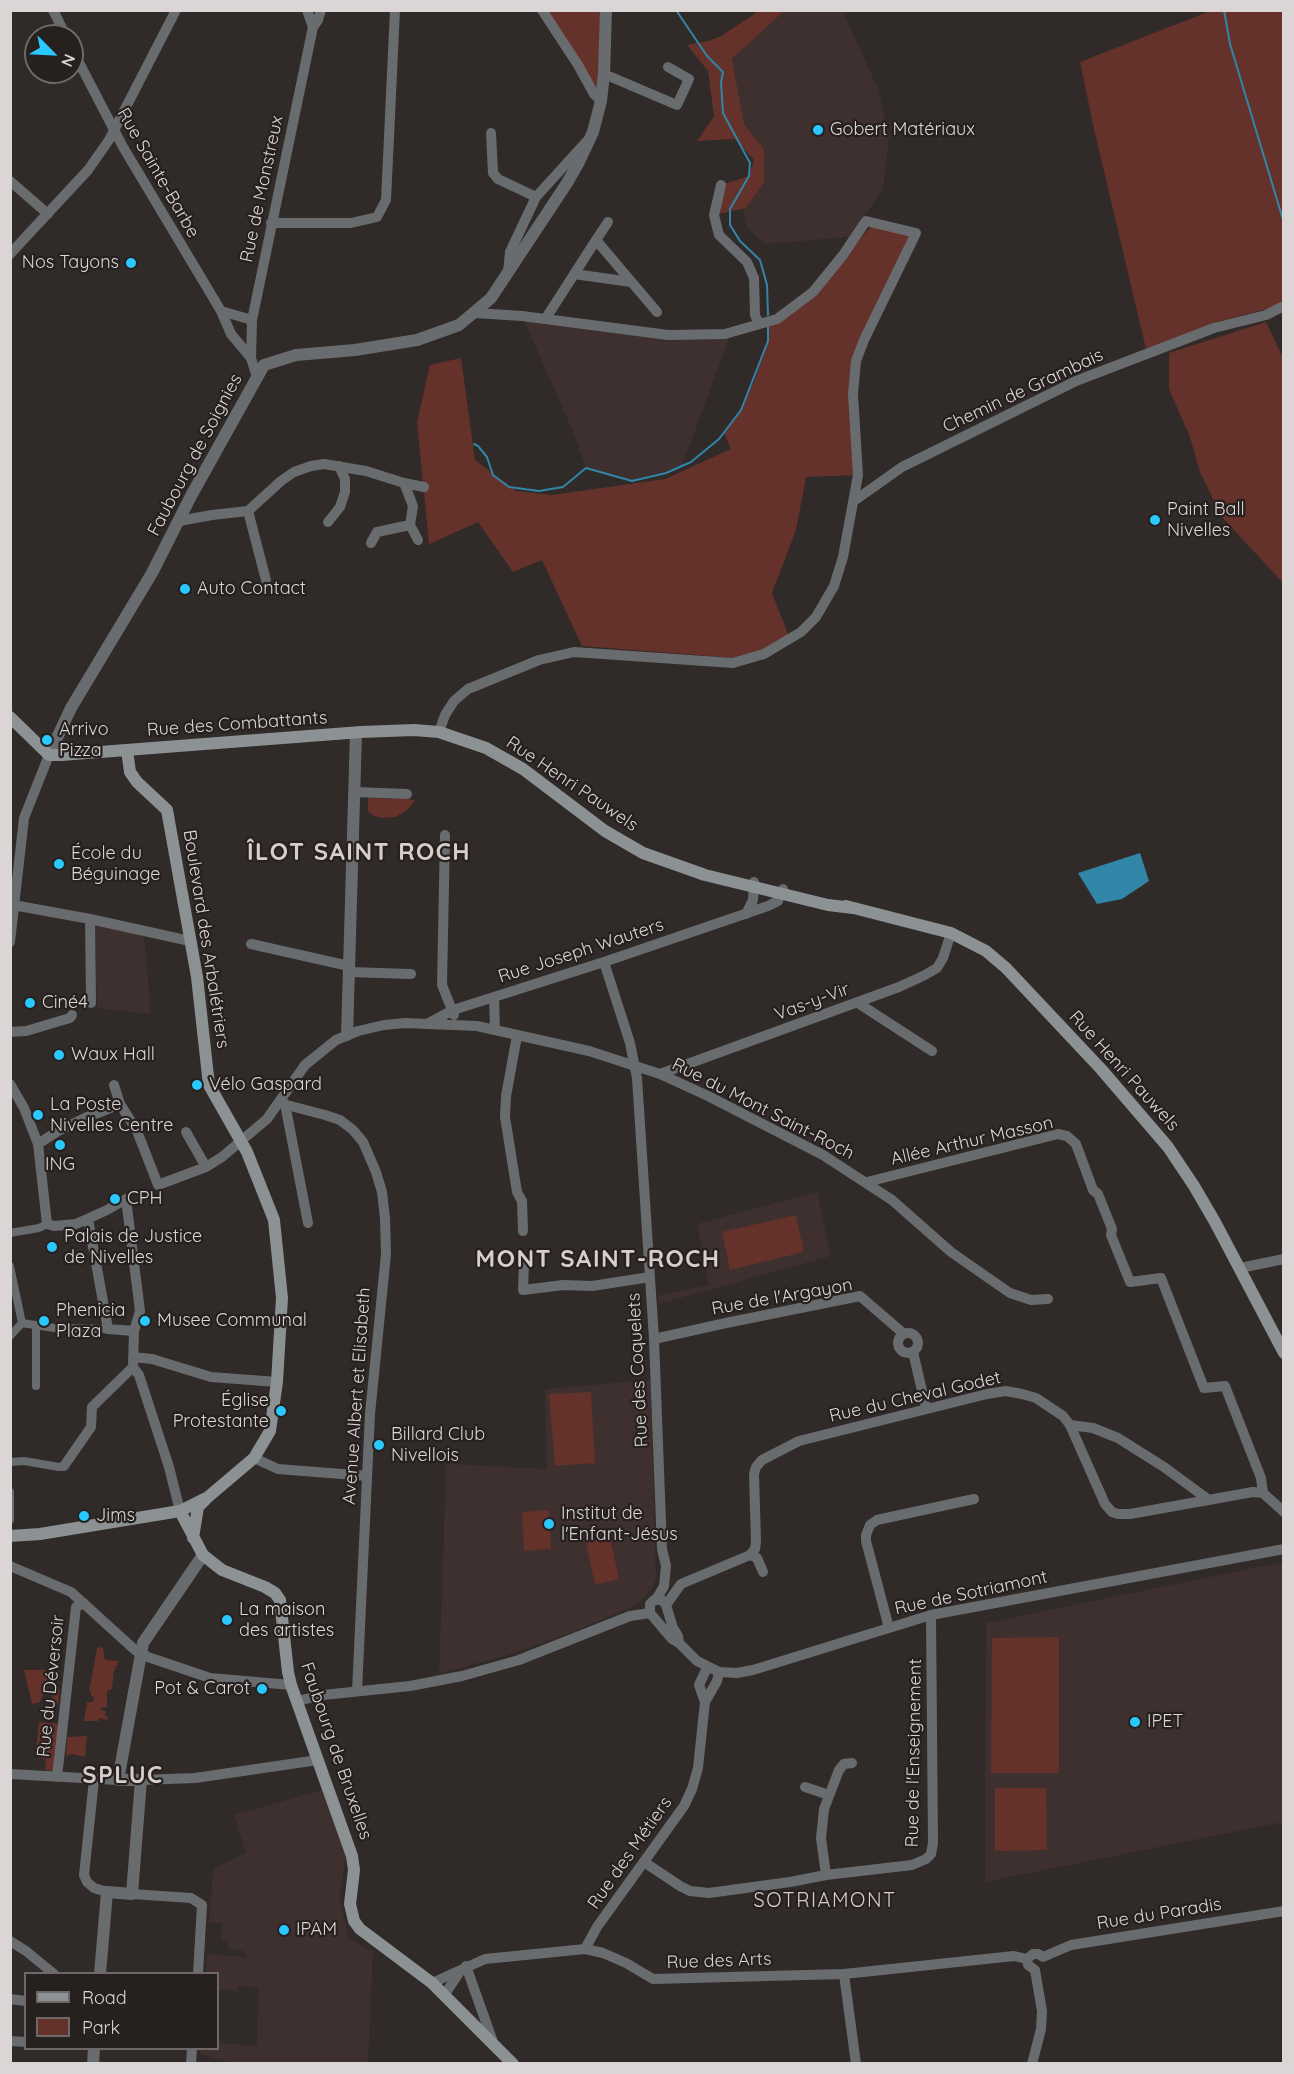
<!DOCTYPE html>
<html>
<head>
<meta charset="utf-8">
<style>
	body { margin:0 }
	#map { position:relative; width:1294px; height:2074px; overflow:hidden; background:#302a28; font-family:Quicksand,sans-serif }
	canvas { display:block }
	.frame { position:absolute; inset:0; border:12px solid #dbd6d5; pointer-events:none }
	.legend { position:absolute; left:24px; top:1972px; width:195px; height:78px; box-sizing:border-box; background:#26201f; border:2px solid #6e6968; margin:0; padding:8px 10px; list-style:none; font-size:18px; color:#dbd6d5 }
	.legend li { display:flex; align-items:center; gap:12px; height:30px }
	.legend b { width:30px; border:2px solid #6e6968 }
	.north { position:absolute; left:24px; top:24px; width:60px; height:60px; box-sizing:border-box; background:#26201f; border:2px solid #6e6968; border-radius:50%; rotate:114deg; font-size:16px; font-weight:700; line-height:24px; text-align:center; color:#dbd6d5 }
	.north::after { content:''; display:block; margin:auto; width:21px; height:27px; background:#29c8ff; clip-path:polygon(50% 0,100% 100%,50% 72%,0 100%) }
</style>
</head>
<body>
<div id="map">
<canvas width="1294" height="2074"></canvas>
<div class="frame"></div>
<ul class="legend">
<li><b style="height:8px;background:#8c9193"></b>Road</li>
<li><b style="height:16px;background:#65312b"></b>Park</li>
</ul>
<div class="north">N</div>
</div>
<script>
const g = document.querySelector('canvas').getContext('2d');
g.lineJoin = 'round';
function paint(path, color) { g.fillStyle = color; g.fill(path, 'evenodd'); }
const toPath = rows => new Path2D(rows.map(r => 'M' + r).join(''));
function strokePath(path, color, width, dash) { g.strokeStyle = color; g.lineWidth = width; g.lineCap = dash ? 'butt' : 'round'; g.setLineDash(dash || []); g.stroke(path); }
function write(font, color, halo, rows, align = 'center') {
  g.font = font + ' Quicksand,sans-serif'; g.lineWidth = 4.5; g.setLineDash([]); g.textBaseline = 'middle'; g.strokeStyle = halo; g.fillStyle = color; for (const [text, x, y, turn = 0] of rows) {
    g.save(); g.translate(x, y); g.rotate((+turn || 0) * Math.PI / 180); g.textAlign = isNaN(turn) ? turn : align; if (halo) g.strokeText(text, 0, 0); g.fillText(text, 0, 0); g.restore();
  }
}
paint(toPath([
	[784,11,843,11,878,89,889,136,883,189,850,237,765,244,747,227,743,211,764,182,764,149,744,124,732,59],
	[522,316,668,335,731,333,682,466,632,481,586,468,574,434],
	[95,925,144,935,151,1014,97,1008],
	[817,1192,831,1256,658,1304,658,1296,709,1285,697,1224],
	[637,1381,651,1381,656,1579,651,1590,637,1605,570,1633,514,1653,439,1674,447,1444,452,1464,547,1469,545,1389],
	[1283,1562,1283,1822,985,1882,986,1623],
	[322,1790,346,1856,339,1897,349,1938,373,1952,368,2063,236,2064,200,2054,200,2049,218,2048,218,2043,257,2046,258,1988,241,1986,238,1987,238,1991,218,1989,218,1974,206,1973,207,1954,247,1957,244,1951,228,1949,228,1941,221,1940,222,1923,209,1922,213,1872,216,1867,246,1853,234,1815]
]), '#3e302e');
paint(toPath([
	[538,11,606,11,601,101],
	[759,11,784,11,732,59,744,124,764,149,764,182,746,208,714,215,721,185,749,176,754,160,735,139,697,141,714,116,708,71,687,45,709,41,721,36],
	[1210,11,1283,11,1283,302,1274,307,1217,322,1146,349,1094,129,1080,62],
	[874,223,916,233,856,361,858,475,806,477,796,530,772,593,790,639,749,659,582,646,542,560,513,572,478,522,429,544,417,422,430,365,461,358,475,460,516,491,552,495,665,479,731,449,724,433,741,410,755,379,768,342,768,327,813,292],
	[1266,322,1283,358,1283,583,1221,516,1200,472,1190,437,1169,389,1169,353],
	[368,798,409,799,415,801,406,811,395,817,383,818,374,816,368,811],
	[796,1215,804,1252,730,1270,722,1232],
	[591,1392,595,1463,555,1466,549,1394],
	[549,1510,551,1549,524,1551,522,1512],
	[610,1537,619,1579,595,1585,586,1543],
	[1059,1637,1059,1773,991,1773,992,1638],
	[99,1647,103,1648,105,1660,118,1661,117,1666,114,1667,117,1668,114,1670,112,1689,107,1691,107,1708,101,1707,101,1710,106,1711,105,1716,108,1717,107,1720,99,1718,98,1721,84,1721,87,1702,93,1702,94,1697,91,1696,91,1691,89,1691,97,1648],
	[24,1670,46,1670,48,1689,60,1689,58,1705,52,1703,53,1692,44,1691,40,1702,32,1704],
	[39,1722,60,1724,55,1771,45,1770,46,1759,41,1758,39,1752,36,1751],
	[87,1736,85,1757,72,1754,66,1756,67,1737],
	[995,1788,1046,1788,1047,1850,995,1851]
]), '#65312b');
paint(toPath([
	[1140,853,1149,881,1122,899,1097,904,1078,873]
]), '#3186a8');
strokePath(toPath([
	[676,10,707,56,723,72,721,82,723,113,750,163,749,176,730,209,730,225,740,241,760,260,767,285,768,315],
	[1224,10,1230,44,1284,223],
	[474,444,478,446,487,457,493,475,509,487,539,491,563,487,586,468,632,481,666,473,691,462,719,439,741,410,768,341,768,327]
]), '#3186a8', 2);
strokePath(toPath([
	[10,1233,39,1228,47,1224],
	[10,1266,22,1323],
	[22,1323,54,1328,108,1329],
	[10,1336,22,1323],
	[36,1386,36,1325],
	[10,1462,24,1461,59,1467,64,1466],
	[10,1492,10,1520]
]), '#696c6e', 8);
strokePath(toPath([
	[53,10,66,36],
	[307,10,313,27],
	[542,10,578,65,594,94,601,101],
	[72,49,123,147,221,311,231,334,251,358],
	[604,74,677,105,689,79,668,67],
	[491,133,493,173,498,179,536,197],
	[10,181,48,214],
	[721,185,714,215,719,235,747,262,754,278,755,315,759,324],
	[271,223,351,223,377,217,386,200,395,10],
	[596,240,608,222],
	[10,254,88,170,109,140,176,10],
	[508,272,510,252,536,197,586,142],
	[574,274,631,282],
	[221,311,252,320],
	[546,318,596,240,657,312],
	[257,377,251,358,252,320,313,27,318,20,321,10],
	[854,501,902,467,1076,381,1214,328,1266,315,1284,306],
	[248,511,266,580],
	[179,521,212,515,248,511,281,481,294,472,311,466,324,464,366,471,404,483,424,487],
	[328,522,340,507,345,492,345,479,339,466],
	[410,525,418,540],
	[371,543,377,532,410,525,413,506,404,483],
	[439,732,445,715,454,701,468,689,539,660,574,652,733,663,764,654,801,632,816,617,834,586,843,557,858,475,853,394,856,361,864,340,916,233,866,221,843,255,813,292,777,319,725,334,668,335,522,316,475,313],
	[355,792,407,794],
	[445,835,442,985,454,1015],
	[13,905,90,919,190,941],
	[746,914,753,900,754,882],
	[90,919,91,1003],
	[10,942,24,818,49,755],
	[251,944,349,966],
	[604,962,630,1043,637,1078,654,1339,662,1549,666,1566,664,1586,656,1600],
	[349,972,411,974],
	[494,997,495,1030],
	[858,1003,932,1051],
	[429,1023,453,1010,604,962,768,906,778,901,783,889],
	[10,1032,26,1031,70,1018,72,1015],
	[517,1036,506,1096,505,1117,517,1192,522,1201,523,1231],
	[660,1074,899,987,923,976,937,968,943,958,951,933],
	[10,1084,24,1108,38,1144,47,1224,54,1226,76,1224,107,1210,126,1199,140,1311,134,1331,133,1367,139,1375,169,1467,180,1511],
	[114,1085,120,1104,137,1131,158,1185,206,1167,222,1157,267,1119,305,1065,336,1040,358,1031,384,1025,405,1023,477,1026,589,1051,660,1074,708,1096,823,1155,892,1200,951,1252,1010,1293,1031,1300,1048,1299],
	[279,1103,325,1115,340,1120,353,1130,363,1142,376,1172,382,1192,385,1218,386,1254,370,1414,357,1691],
	[285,1104,308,1223],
	[186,1132,206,1167],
	[38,1144,58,1131,85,1118,120,1104],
	[867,1182,1058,1134,1067,1136,1076,1144,1093,1190,1098,1194,1112,1229,1111,1235,1130,1282,1161,1278,1204,1388,1225,1386,1261,1478,1263,1493],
	[88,1219,108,1329,134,1331],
	[524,1262,523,1290,563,1285,592,1286,650,1277],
	[1240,1268,1284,1259],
	'898 1343a10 10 0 1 1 20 0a10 10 0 1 1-20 0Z',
	[654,1339,726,1323,860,1296,904,1334],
	[913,1352,926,1408],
	[133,1357,152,1359,211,1377,277,1382],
	[1070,1425,1093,1428,1118,1438,1164,1467,1209,1500],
	[254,1458,278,1469,367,1476],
	[64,1466,91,1427,92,1407,133,1367],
	[750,1555,757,1558,763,1572],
	[10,1566,71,1592,135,1650,148,1657,210,1678,291,1685],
	[666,1605,681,1584,750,1555,755,1549,756,1542,754,1474,756,1467,762,1460,799,1441,987,1394,1006,1391,1022,1394,1036,1398,1063,1416,1070,1425,1105,1504,1112,1512,1118,1514,1130,1514,1253,1492,1263,1493,1284,1512],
	[889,1628,866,1541,866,1535,870,1525,877,1520,974,1499],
	[679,1643,678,1636,673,1628,666,1605,662,1600,654,1600,650,1604,650,1613,672,1639,679,1643,697,1661,719,1672,737,1673,753,1670,931,1615,1284,1549],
	[297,1701,323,1695,410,1686,462,1676,519,1660,630,1616,650,1613],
	[705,1702,699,1685,707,1668],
	[10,1774,118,1780],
	[57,1777,76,1607,84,1603],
	[94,1780,84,1875,87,1882,94,1888,107,1892],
	[141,1780,195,1778,318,1760],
	[805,1787,829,1795],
	[644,1862,680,1886,690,1891,709,1893,790,1882,826,1875,912,1865,926,1859,931,1854,933,1843,931,1615],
	[826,1875,821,1838,824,1809,839,1770,844,1764,852,1763],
	[132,1894,191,1898,202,1905,198,1974],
	[10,1941,26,1951,54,1974],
	[585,1949,597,1927,684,1806,692,1789,698,1768,705,1702,717,1681,719,1672],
	[1027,1959,1033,1954,1038,1954,1043,1957,1071,1945,1284,1911],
	[1027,1959,1028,1965,1035,1970,1042,2011,1041,2029,1032,2064],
	[466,1966,493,2042],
	[844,1974,856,2064],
	[432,1983,485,1959,585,1949,603,1953,626,1963,653,1979,844,1974,1014,1956,1027,1959],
	[445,1994,461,1970],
	[10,1999,26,2001],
	[10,2041,26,2042],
	[191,2064,192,2048]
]), '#696c6e', 10);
strokePath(toPath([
	[49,755,71,708,152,573,191,496,264,365,296,355,355,350,417,340,459,325,491,298,567,183,579,162,593,132,601,101,604,74,606,10],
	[347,1035,356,733],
	[100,1974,107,1892,132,1894,141,1780,118,1780,143,1643,203,1555],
	[93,2064,94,2048]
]), '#696c6e', 12);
strokePath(toPath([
	[10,717,49,755,61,755,361,732,414,730,439,732,486,748,523,769,605,831,643,853,705,875,828,905,853,908],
	[846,906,951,933,986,951,1006,968,1101,1069,1168,1147,1194,1186,1215,1222,1284,1353],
	[180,1511,203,1555,222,1570,265,1587,275,1593,280,1600,288,1672,291,1685,352,1856,354,1870,350,1904,354,1921,360,1929,432,1983,513,2064],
	[10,1536,40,1534,180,1511,208,1497,254,1458,270,1431,277,1382,282,1298,274,1220,247,1152,209,1085,197,977,167,810,137,782,130,772,127,750],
	[193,1538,198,1507,206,1499]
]), '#8c9193', 12);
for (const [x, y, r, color] of [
	[818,130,6,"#29c8ff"],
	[131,263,6,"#29c8ff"],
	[1155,520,6,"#29c8ff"],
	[185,589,6,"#29c8ff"],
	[47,740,6,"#29c8ff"],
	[59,864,6,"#29c8ff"],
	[30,1003,6,"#29c8ff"],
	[59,1055,6,"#29c8ff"],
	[197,1085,6,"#29c8ff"],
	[38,1115,6,"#29c8ff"],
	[60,1145,6,"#29c8ff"],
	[115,1199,6,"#29c8ff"],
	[52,1247,6,"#29c8ff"],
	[44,1321,6,"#29c8ff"],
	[145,1321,6,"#29c8ff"],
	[281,1411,6,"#29c8ff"],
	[379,1445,6,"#29c8ff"],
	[84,1516,6,"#29c8ff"],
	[549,1524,6,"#29c8ff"],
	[227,1620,6,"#29c8ff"],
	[262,1689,6,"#29c8ff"],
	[1135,1722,6,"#29c8ff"],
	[284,1930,6,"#29c8ff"]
]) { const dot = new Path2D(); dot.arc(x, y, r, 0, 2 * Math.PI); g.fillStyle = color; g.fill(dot); strokePath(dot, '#26201f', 2); }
write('18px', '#dbd6d5', '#26201f', [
	["Gobert Matériaux",830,130],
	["Nos Tayons",119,263,"right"],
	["Paint Ball",1167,510],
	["Nivelles",1167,531],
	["Auto Contact",197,589],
	["Arrivo",59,730],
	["Pizza",59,751],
	["École du",71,854],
	["Béguinage",71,875],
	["Ciné4",42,1003],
	["Waux Hall",71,1055],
	["Vélo Gaspard",209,1085],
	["La Poste",50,1105],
	["Nivelles Centre",50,1126],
	["ING",60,1165,"center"],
	["CPH",127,1199],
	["Palais de Justice",64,1237],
	["de Nivelles",64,1258],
	["Phenicia",56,1311],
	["Plaza",56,1332],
	["Musee Communal",157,1321],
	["Église",269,1401,"right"],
	["Protestante",269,1422,"right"],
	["Billard Club",391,1435],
	["Nivellois",391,1456],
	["Institut de",561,1514],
	["l'Enfant-Jésus",561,1535],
	["Jims",96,1516],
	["La maison",239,1610],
	["des artistes",239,1631],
	["Pot & Carot",250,1689,"right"],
	["IPET",1147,1722],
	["IPAM",296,1930]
], 'left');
write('18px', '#dbd6d5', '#26201f', [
	["Rue Sainte-Barbe",158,173,60],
	["Rue de Monstreux",262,189,-78],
	["Chemin de Grambais",1023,391,-25],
	["Faubourg de Soignies",195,455,-62],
	["Rue des Combattants",237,724,-4],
	["Rue Henri Pauwels",572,784,34],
	["Boulevard des Arbalétriers",206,939,81],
	["Rue Joseph Wauters",581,951,-18],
	["Vas-y-Vir",812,1002,-20],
	["Rue Henri Pauwels",1124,1071,48],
	["Rue du Mont Saint-Roch",763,1109,27],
	["Allée Arthur Masson",972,1141,-13],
	["Rue de l'Argayon",782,1297,-10],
	["Rue des Coquelets",638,1370,-93],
	["Avenue Albert et Elisabeth",357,1396,-86],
	["Rue du Cheval Godet",915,1397,-13],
	["Rue de Sotriamont",971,1593,-12],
	["Rue du Déversoir",51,1686,-84],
	["Faubourg de Bruxelles",336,1751,71],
	["Rue de l'Enseignement",914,1753,-89],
	["Rue des Métiers",630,1853,-55],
	["Rue du Paradis",1159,1914,-9],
	["Rue des Arts",719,1961,-2]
]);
g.letterSpacing = '1.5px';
write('20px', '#d7cecc', '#26201f', [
	["SOTRIAMONT",825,1901]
]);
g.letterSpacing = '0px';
g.letterSpacing = '1.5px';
write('bold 24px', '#d7cecc', '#26201f', [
	["ÎLOT SAINT ROCH",359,853],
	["MONT SAINT-ROCH",598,1260],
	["SPLUC",123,1776]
]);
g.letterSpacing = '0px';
</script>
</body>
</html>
